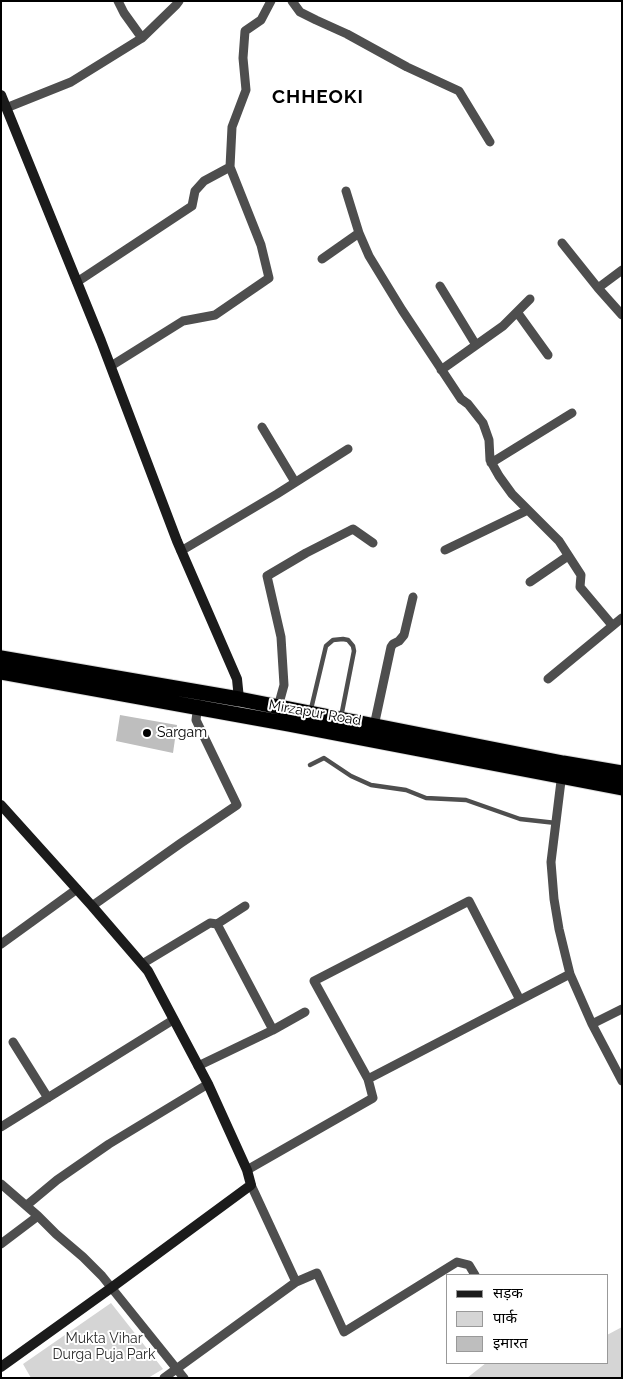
<!DOCTYPE html>
<html>
<head>
<meta charset="utf-8">
<style>
	body { margin:0 }
	#map { position:relative; width:623px; height:1379px; overflow:hidden; background:#fff; font-family:Raleway,"Noto Sans Devanagari",sans-serif }
	canvas { display:block }
	.frame { position:absolute; inset:0; border:2px solid #000; pointer-events:none }
	.legend { position:absolute; left:446px; top:1274px; width:162px; height:90px; box-sizing:border-box; background:#fff; border:1px solid #999; margin:0; padding:6px 9px; list-style:none; font-size:15px; color:#000 }
	.legend li { display:flex; align-items:center; gap:10px; height:25px }
	.legend b { width:25px; border:1px solid #999 }
</style>
</head>
<body>
<div id="map">
<canvas width="623" height="1379"></canvas>
<div class="frame"></div>
<ul class="legend">
<li><b style="height:6px;background:#1b1b1b"></b>सड़क</li>
<li><b style="height:14px;background:#d5d5d5"></b>पार्क</li>
<li><b style="height:14px;background:#bebebe"></b>इमारत</li>
</ul>
</div>
<script>
const g = document.querySelector('canvas').getContext('2d');
g.lineJoin = 'round';
function paint(path, color) { g.fillStyle = color; g.fill(path, 'evenodd'); }
const toPath = rows => new Path2D(rows.map(r => 'M' + r).join(''));
function strokePath(path, color, width, dash) { g.strokeStyle = color; g.lineWidth = width; g.lineCap = dash ? 'butt' : 'round'; g.setLineDash(dash || []); g.stroke(path); }
function write(font, color, halo, rows, align = 'center') {
  g.font = font + ' Raleway,sans-serif'; g.lineWidth = 4; g.setLineDash([]); g.textBaseline = 'middle'; g.strokeStyle = halo; g.fillStyle = color; for (const [text, x, y, turn = 0] of rows) {
    g.save(); g.translate(x, y); g.rotate((+turn || 0) * Math.PI / 180); g.textAlign = isNaN(turn) ? turn : align; if (halo) g.strokeText(text, 0, 0); g.fillText(text, 0, 0); g.restore();
  }
}
paint(toPath([
	[111,1303,163,1369,148,1378,31,1378,23,1364],
	[622,1327,622,1378,467,1378,486,1363,607,1363,607,1335]
]), '#d5d5d5');
paint(toPath([
	[120,715,177,725,173,753,116,741]
]), '#bebebe');
const highway = toPath([
	[1,658,239,699,563,763,622,773],
	[1,672,289,724,622,788]
]);
strokePath(highway, '#dbdbdb', 17);
strokePath(toPath([
	[311,709,326,646,333,640,343,639,348,640,353,646,354,651,341,717],
	[310,765,324,758,351,776,371,785,406,790,426,798,466,800,520,819,556,823]
]), '#4e4e4e', 4.5);
strokePath(toPath([
	[118,1,124,13,142,38],
	[292,1,300,12,316,20,347,34,407,67,459,91,490,142],
	[6,108,71,82,142,38,176,5,179,1],
	[346,191,359,233,369,256,402,310,461,399,468,404,483,423,489,440,490,460,499,476,512,494,559,541,581,575,580,587,612,625],
	[562,243,598,288,622,315],
	[322,259,359,233],
	[77,282,192,206,195,191,204,181,230,167],
	[440,286,476,345],
	[598,288,622,270],
	[517,312,548,355],
	[111,366,183,321,215,315,269,278,261,245,230,167,232,127,246,90,243,58,245,31,261,20,271,1],
	[441,370,503,326,530,299],
	[262,427,295,482],
	[491,463,572,413],
	[445,550,528,510],
	[181,551,277,494,348,449],
	[530,582,568,556],
	[548,679,622,618],
	[278,707,284,685,281,637,267,576,306,553,353,529,373,543],
	[374,726,391,647,393,644,399,641,404,635,413,597],
	[562,773,551,862,554,899,559,929,570,974,592,1024,622,1081],
	[92,906,181,843,237,805,196,720,198,704],
	[217,924,245,906],
	[1,944,77,889],
	[142,964,210,923,217,924,273,1030,198,1066],
	[592,1024,622,1009],
	[273,1030,305,1012],
	[13,1042,48,1098],
	[368,1079,570,974],
	[1,1127,173,1020],
	[247,1170,373,1098,368,1079,314,981,469,901,520,1000],
	[1,1184,38,1216,56,1234,83,1257,102,1276,184,1378],
	[251,1185,296,1282],
	[27,1205,57,1180,109,1144,208,1084],
	[1,1244,38,1216],
	[164,1378,296,1282,317,1273,344,1332,457,1262,469,1265,475,1275]
]), '#4e4e4e', 9);
strokePath(toPath([
	[1,95,101,341,177,541,237,679,239,699],
	[1,805,92,906,148,971,208,1084,247,1170,251,1185,111,1288,1,1367]
]), '#1b1b1b', 10);
strokePath(highway, '#000', 15);
for (const [x, y, r, color] of [
	[147,733,5,"#000"]
]) { const dot = new Path2D(); dot.arc(x, y, r, 0, 2 * Math.PI); g.fillStyle = color; g.fill(dot); strokePath(dot, '#fff', 2); }
write('14px', '#000', '#fff', [
	["Mirzapur Road",315,713,10]
]);
write('14px', '#000', '#fff', [
	["Sargam",157,733]
], 'left');
write('14px', '#2c2c2c', '#fff', [
	["Mukta Vihar",104,1339],
	["Durga Puja Park",104,1355]
]);
g.letterSpacing = '1px';
write('bold 19px', '#000', '#fff', [
	["CHHEOKI",318,97]
]);
g.letterSpacing = '0px';
</script>
</body>
</html>
